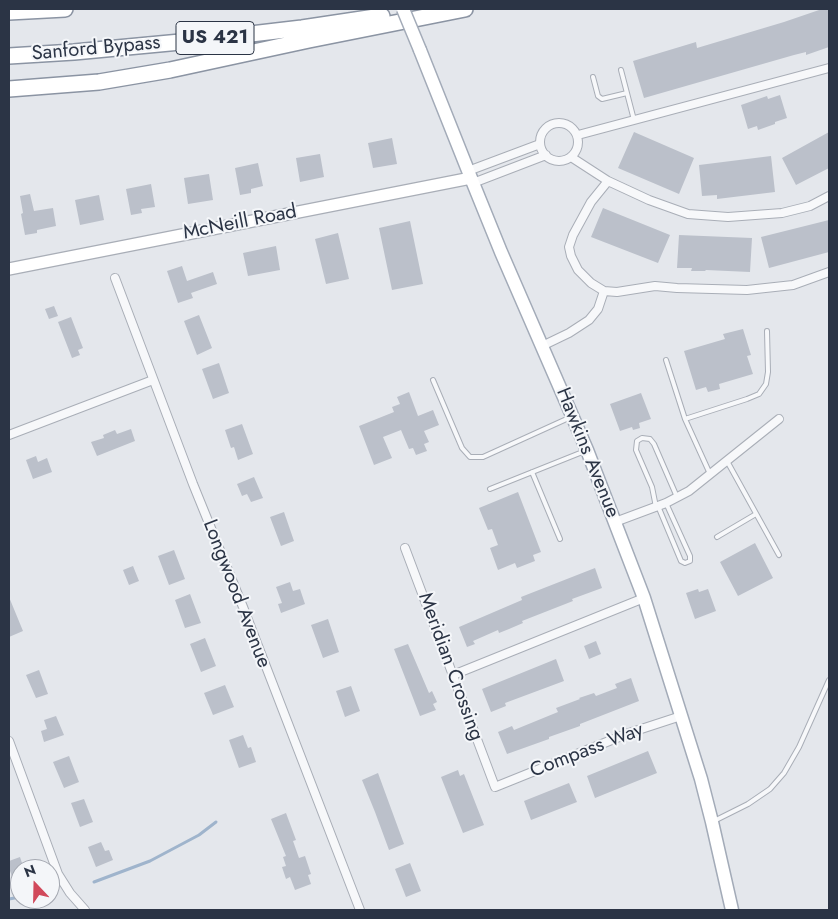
<!DOCTYPE html>
<html>
<head>
<meta charset="utf-8">
<style>
	body { margin:0 }
	#map { position:relative; width:838px; height:919px; overflow:hidden; background:#e4e7ec; font-family:Jost,sans-serif }
	canvas { display:block }
	.frame { position:absolute; inset:0; border:10px solid #2b3445; pointer-events:none }
	.north { position:absolute; left:10px; top:859px; width:50px; height:50px; box-sizing:border-box; background:#f4f6f9; border:1px solid #a4a8b1; border-radius:50%; rotate:339deg; font-size:14px; font-weight:700; line-height:20px; text-align:center; color:#2b3445 }
	.north::after { content:''; display:block; margin:auto; width:18px; height:22px; background:#d1495b; clip-path:polygon(50% 0,100% 100%,50% 72%,0 100%) }
</style>
</head>
<body>
<div id="map">
<canvas width="838" height="919"></canvas>
<div class="frame"></div>
<div class="north">N</div>
</div>
<script>
const g = document.querySelector('canvas').getContext('2d');
g.lineJoin = 'round';
const toPath = rows => new Path2D(rows.map(r => 'M' + r).join(''));
function strokePath(path, color, width, dash) { g.strokeStyle = color; g.lineWidth = width; g.lineCap = dash ? 'butt' : 'round'; g.setLineDash(dash || []); g.stroke(path); }
function paint(path, color) { g.fillStyle = color; g.fill(path, 'evenodd'); }
function write(font, color, halo, rows, align = 'center') {
  g.font = font + ' Jost,sans-serif'; g.lineWidth = 4; g.setLineDash([]); g.textBaseline = 'middle'; g.strokeStyle = halo; g.fillStyle = color; for (const [text, x, y, turn = 0] of rows) {
    g.save(); g.translate(x, y); g.rotate((+turn || 0) * Math.PI / 180); g.textAlign = isNaN(turn) ? turn : align; if (halo) g.strokeText(text, 0, 0); g.fillText(text, 0, 0); g.restore();
  }
}
strokePath(toPath([
	[94,882,150,861,199,835,216,822],
	[9,899,20,897]
]), '#9fb4cc', 3);
paint(toPath([
	[822,9,829,9,829,47,806,55,806,52,794,55,644,98,633,61,696,42,697,48,784,22],
	[780,95,787,118,775,122,775,124,758,130,757,126,748,129,741,105,767,96,768,99],
	[634,132,694,158,679,194,618,168],
	[829,132,829,168,796,185,782,158],
	[392,138,397,164,373,168,368,143],
	[320,154,324,177,300,182,296,158],
	[771,156,775,192,717,199,717,195,702,196,699,165],
	[258,163,263,186,251,189,251,193,240,195,235,168],
	[209,174,213,200,188,204,184,178],
	[151,184,155,207,141,209,142,213,131,215,126,189],
	[30,194,34,211,53,208,56,226,37,230,37,233,25,235,21,214,23,213,20,196],
	[99,195,104,220,80,225,75,200],
	[603,208,670,235,658,263,591,237],
	[829,220,829,252,769,268,761,237],
	[410,221,423,284,392,290,379,228],
	[338,233,349,279,326,284,315,239],
	[679,235,752,238,750,272,706,270,705,271,691,271,692,268,677,268],
	[276,246,280,270,248,276,243,253],
	[182,266,187,281,213,272,217,284,191,293,193,298,178,303,167,271],
	[54,306,58,316,49,319,45,309],
	[199,315,212,348,197,355,184,321],
	[71,317,83,348,78,350,80,355,72,358,58,322],
	[743,329,751,355,747,356,753,374,719,384,720,389,708,392,706,387,696,390,684,351,725,339,723,334],
	[219,363,229,393,213,399,202,369],
	[409,392,418,416,433,410,439,425,424,431,429,442,424,444,427,451,416,455,413,448,409,449,401,430,383,437,392,458,374,465,359,426,394,412,392,407,400,404,397,397],
	[641,393,651,419,639,423,640,428,633,430,632,427,620,431,610,404],
	[242,424,253,454,238,460,234,447,231,448,225,430],
	[131,429,135,441,97,456,91,442,104,438,103,435,115,430,117,434],
	[36,456,38,462,47,458,52,472,33,479,26,460],
	[254,477,263,498,251,502,247,494,242,496,237,484],
	[518,492,541,552,533,555,535,561,517,568,515,563,498,570,490,548,498,545,492,529,488,530,479,508],
	[284,512,294,541,281,546,270,517],
	[755,543,773,578,738,596,720,562],
	[174,550,185,579,169,585,158,556],
	[133,566,139,581,129,585,123,570],
	[595,568,602,588,572,599,573,601,522,621,523,623,509,629,499,633,498,630,473,641,475,644,467,647,459,627,522,600,521,597],
	[290,582,293,591,300,589,305,604,281,613,278,604,282,603,276,587],
	[698,589,699,592,708,589,716,611,695,619,686,593],
	[190,594,201,623,185,628,175,600],
	[9,597,23,631,9,637],
	[328,619,339,652,323,658,311,625],
	[205,638,216,666,201,672,190,644],
	[596,641,601,654,589,659,584,646],
	[408,644,429,693,432,691,437,702,433,704,436,710,420,716,394,649],
	[556,659,564,681,505,703,506,706,491,712,482,689],
	[39,670,48,694,36,698,26,675],
	[631,678,639,701,580,724,580,726,549,737,549,739,507,754,498,732,512,726,514,730,558,712,556,708,580,699,579,698,594,693,596,696,617,688,615,684],
	[225,685,234,707,213,715,204,693],
	[351,686,360,711,345,717,336,691],
	[56,716,64,735,44,742,41,731,47,729,44,720],
	[243,735,248,748,251,747,256,762,239,768,229,740],
	[648,751,657,773,595,798,587,776],
	[69,756,79,782,64,788,53,762],
	[458,770,460,776,464,774,484,825,463,833,441,777],
	[378,773,404,844,389,850,375,812,362,780],
	[569,783,577,802,531,820,524,801],
	[84,799,93,822,80,827,71,803],
	[286,813,296,840,293,841,299,858,305,856,311,874,308,875,311,884,295,890,290,877,286,879,282,867,286,866,283,857,286,856,271,819],
	[101,842,105,851,109,850,113,860,96,867,88,847],
	[20,857,24,869,20,869,20,897,19,897,9,868,9,861],
	[410,863,421,891,406,897,395,869]
]), '#bbc0ca');
const lane = toPath([
	[621,70,634,120],
	[593,77,598,96,602,99,627,93],
	[666,360,685,419,710,474],
	[433,380,462,448,470,457,483,457,571,417],
	[685,419,747,399,759,394,766,384,768,372,767,331],
	[727,461,779,555],
	[532,472,560,539],
	[490,489,585,451],
	[658,506,681,561,685,563,690,561,690,556,666,503],
	[656,507,652,487,636,450,637,441,642,438,650,439,654,444,677,497],
	[717,537,756,514],
	[714,821,748,804,770,789,784,773,799,747,829,680]
]);
const street = toPath([
	'540 142a19 19 0 1 1 38 0a19 19 0 1 1-38 0Z',
	[578,135,829,68],
	[571,157,608,181,649,200,688,214,728,217,782,213,810,206,829,196],
	[468,171,540,144],
	[608,181,591,202,573,235,569,247,571,256,578,270,591,283,604,291,617,292,655,286,677,288,747,290,793,285,829,272],
	[473,183,546,155],
	[115,278,193,484,243,607,360,910],
	[542,346,569,333,589,320,598,309,604,291],
	[9,435,153,380],
	[615,522,666,503,689,491,779,419],
	[405,548,495,787,629,733,681,716],
	[453,675,644,598],
	[9,741,58,874,70,893,85,910]
]);
const secondary = toPath([
	[9,269,471,178]
]);
const primary = toPath([
	[420,50,471,178,501,252,587,450,644,598,701,779,712,822,732,910]
]);
const highway = toPath([
	[9,12,65,9],
	[9,56,74,52,191,41,302,28,382,16],
	[9,89,99,82,170,70,309,40,465,9]
]);
strokePath(lane, '#a9aeb7', 6);
strokePath(street, '#a9aeb7', 10);
strokePath(secondary, '#a9aeb7', 14);
strokePath(primary, '#a3abb8', 15);
strokePath(highway, '#8b94a3', 18);
strokePath(lane, '#f7f8fa', 4);
strokePath(street, '#f7f8fa', 8);
strokePath(secondary, '#fff', 11);
strokePath(primary, '#fff', 12);
strokePath(highway, '#fff', 15);
const primaryBridge = toPath([
	[403,9,420,50]
]);
strokePath(primaryBridge, '#a3abb8', 15, []);
strokePath(primaryBridge, '#fff', 12);
for (const [x, y, w] of [
	[215,38,78]
]) { const box = new Path2D(); box.roundRect(x - w / 2, y - 16.5, w, 33, 4); g.fillStyle = '#f4f6f9'; g.fill(box); strokePath(box, '#2b3445', 1); }
write('bold 19px', '#2b3445', null, [
	["US 421",215,38]
]);
write('20px', '#2b3445', '#f4f6f9', [
	["Sanford Bypass",96,49,-5],
	["McNeill Road",240,223,-11],
	["Hawkins Avenue",587,453,68],
	["Longwood Avenue",236,594,69],
	["Meridian Crossing",450,667,70],
	["Compass Way",587,751,-21]
]);
</script>
</body>
</html>
